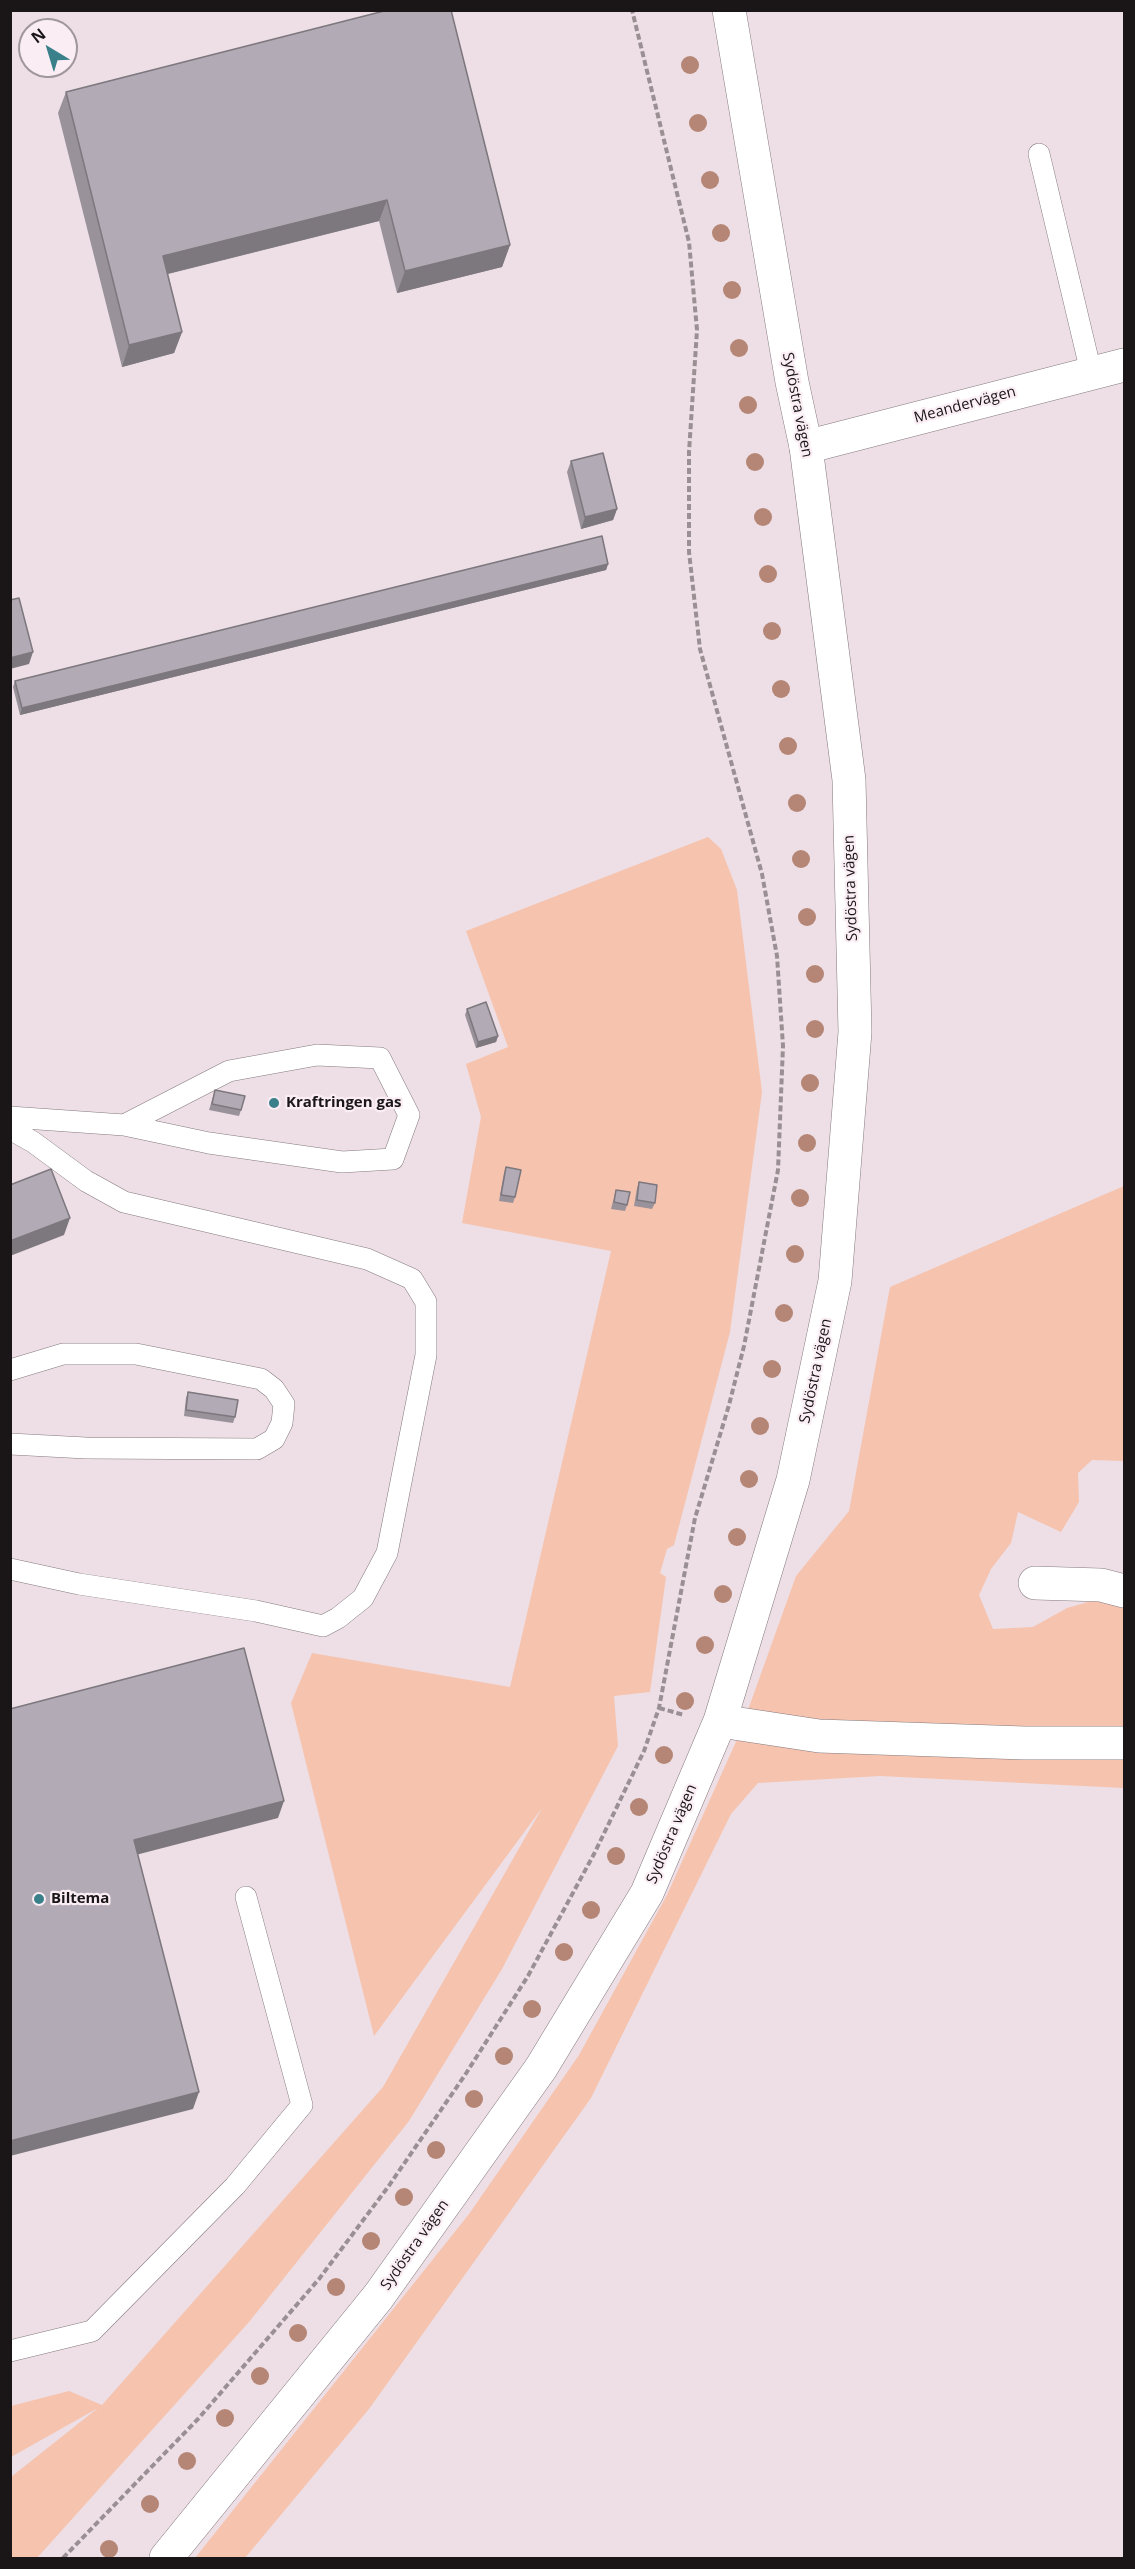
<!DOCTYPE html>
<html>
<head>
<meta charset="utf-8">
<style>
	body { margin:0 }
	#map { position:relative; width:1135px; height:2569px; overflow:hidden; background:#eddfe5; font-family:"Open Sans",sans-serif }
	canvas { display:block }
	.frame { position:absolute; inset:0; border:12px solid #1a1618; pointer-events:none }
	.north { position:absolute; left:18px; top:18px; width:60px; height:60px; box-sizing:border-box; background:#faedf3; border:2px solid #a0979b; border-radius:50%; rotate:322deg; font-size:16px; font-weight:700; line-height:24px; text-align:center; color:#1a1618 }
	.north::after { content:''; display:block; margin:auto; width:21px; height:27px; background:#3a808b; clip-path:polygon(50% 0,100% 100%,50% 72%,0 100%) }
</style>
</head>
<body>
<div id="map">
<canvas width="1135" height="2569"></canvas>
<div class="frame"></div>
<div class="north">N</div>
</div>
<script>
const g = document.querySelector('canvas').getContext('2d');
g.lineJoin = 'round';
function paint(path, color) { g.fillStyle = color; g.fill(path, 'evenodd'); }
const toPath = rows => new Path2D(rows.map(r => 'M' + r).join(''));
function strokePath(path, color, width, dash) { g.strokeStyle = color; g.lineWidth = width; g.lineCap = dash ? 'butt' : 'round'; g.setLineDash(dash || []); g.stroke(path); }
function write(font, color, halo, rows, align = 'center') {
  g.font = font + ' "Open Sans",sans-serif'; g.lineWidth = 4.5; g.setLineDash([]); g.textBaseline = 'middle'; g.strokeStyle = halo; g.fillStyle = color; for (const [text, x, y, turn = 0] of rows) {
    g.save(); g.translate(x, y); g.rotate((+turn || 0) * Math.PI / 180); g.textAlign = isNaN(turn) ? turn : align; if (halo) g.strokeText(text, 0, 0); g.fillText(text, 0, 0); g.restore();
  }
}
paint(toPath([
	[708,837,721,849,737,890,762,1092,730,1332,674,1545,667,1549,660,1573,666,1577,650,1692,614,1696,618,1746,502,1969,409,2121,249,2322,37,2558,11,2558,11,2477,98,2408,11,2457,11,2406,69,2391,102,2405,383,2087,542,1808,374,2036,291,1703,312,1653,510,1687,611,1251,462,1223,481,1117,466,1064,508,1047,466,931],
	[1124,1186,1124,1461,1092,1460,1078,1473,1079,1502,1061,1532,1018,1512,1011,1543,991,1569,979,1595,993,1629,1033,1627,1067,1608,1099,1599,1124,1603,1124,1788,880,1776,758,1783,731,1814,591,2098,369,2409,245,2558,195,2558,469,2214,579,2055,667,1895,739,1735,796,1576,849,1511,890,1287]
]), '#f6c3ae');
const lane = toPath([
	[1039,154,1091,372],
	[10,1117,124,1125,209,1143,342,1162,393,1159,409,1115,380,1058,317,1055,229,1071,124,1125],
	[10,1129,33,1142,86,1181,124,1202,367,1259,412,1279,426,1302,426,1355,387,1553,363,1598,338,1618,323,1626,256,1611,79,1584,10,1569],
	[10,1370,63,1354,136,1354,261,1379,274,1389,284,1404,282,1423,274,1439,257,1449,86,1448,10,1444],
	[10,2351,92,2331,235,2186,302,2105,246,1897]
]);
const street = toPath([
	[806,447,1124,365],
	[1035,1583,1101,1585,1124,1591]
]);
const secondary = toPath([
	[720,1721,819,1736,1024,1743,1124,1743],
	[166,2558,378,2297,541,2068,647,1893,720,1721,793,1480,835,1281,855,1032,849,780,806,447,792,382,729,10]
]);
strokePath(lane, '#857a7f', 22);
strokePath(street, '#857a7f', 34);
strokePath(secondary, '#857a7f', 34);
strokePath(toPath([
	[659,1708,684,1715],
	[63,2558,198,2419,319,2279,388,2187,465,2075,528,1976,594,1854,644,1751,659,1708,695,1518,729,1405,744,1346,778,1170,783,1046,777,956,762,874,700,649,689,552,689,452,697,330,689,242,632,10]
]), '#9a9094', 4, [6, 3]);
strokePath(lane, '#fff', 21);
strokePath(street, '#fff', 33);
strokePath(secondary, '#fff', 33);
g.fillStyle = '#b58675';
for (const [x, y] of [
	[690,65],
	[698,123],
	[710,180],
	[721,233],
	[732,290],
	[739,348],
	[748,405],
	[755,462],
	[763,517],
	[768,574],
	[772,631],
	[781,689],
	[788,746],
	[797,803],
	[801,859],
	[807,917],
	[815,974],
	[815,1029],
	[810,1083],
	[807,1143],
	[800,1198],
	[795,1254],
	[784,1313],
	[772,1369],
	[760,1426],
	[749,1479],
	[737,1537],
	[723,1594],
	[705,1645],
	[685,1701],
	[664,1755],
	[639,1807],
	[616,1856],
	[591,1910],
	[564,1952],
	[532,2009],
	[504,2056],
	[474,2099],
	[436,2150],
	[404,2197],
	[371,2241],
	[336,2287],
	[298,2333],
	[260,2376],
	[225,2418],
	[187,2461],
	[150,2504],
	[109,2549]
]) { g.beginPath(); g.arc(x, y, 9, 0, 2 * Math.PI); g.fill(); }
paint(toPath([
	[388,10,510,245,502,267,397,293,379,221,168,274,182,332,174,353,122,367,58,113,66,92],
	[571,461,617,509,613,520,581,529,567,472],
	[608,564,606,570,20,715,13,687,15,681],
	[467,1009,498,1036,496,1042,476,1048,465,1015],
	[215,1090,241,1110,239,1116,209,1110],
	[506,1167,515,1197,513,1203,499,1201,504,1173],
	[639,1182,655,1203,652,1209,634,1206,637,1188],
	[616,1190,627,1205,625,1211,611,1209],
	[188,1392,235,1417,233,1423,184,1416,186,1398]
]), '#99929b');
paint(toPath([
	[387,200,379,221,155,277,163,256],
	[510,245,502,267,397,293,405,271],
	[182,332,174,353,122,367,129,345],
	[617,509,613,520,581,529,585,517],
	[608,564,606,570,20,715,22,708],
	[33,652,29,664,10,669,10,658],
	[498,1036,496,1042,476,1048,478,1042],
	[70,1218,64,1235,10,1256,10,1241],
	[284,1801,278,1818,128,1857,134,1840],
	[199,2092,193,2109,10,2156,10,2141]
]), '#7d777e');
const building = toPath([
	[388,10,451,10,510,245,405,271,387,200,163,256,182,332,129,345,66,92,388,10],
	[603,453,617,509,585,517,571,461,603,453],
	[602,536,608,564,22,708,15,681,602,536],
	[19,598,33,652,10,658,10,600,19,598],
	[486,1002,498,1036,478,1042,467,1009,486,1002],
	[215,1090,245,1096,241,1110,212,1104,215,1090],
	[506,1167,521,1170,515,1197,501,1195,506,1167],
	[51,1169,70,1218,10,1241,10,1185,51,1169],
	[639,1182,657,1185,655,1203,637,1200,639,1182],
	[616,1190,630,1192,627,1205,614,1202,616,1190],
	[188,1392,238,1400,235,1417,186,1410,188,1392],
	[244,1648,284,1801,134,1840,199,2092,10,2141,10,1709,244,1648]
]);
paint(building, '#b2aab4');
strokePath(building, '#7d777e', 1.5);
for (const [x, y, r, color] of [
	[274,1103,6,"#3a808b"],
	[39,1899,6,"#3a808b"]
]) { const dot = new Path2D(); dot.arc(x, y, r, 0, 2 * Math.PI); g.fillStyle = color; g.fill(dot); strokePath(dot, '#faedf3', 2); }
write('15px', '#1a1618', '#faedf3', [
	["Sydöstra vägen",797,405,79],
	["Meandervägen",965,405,-15],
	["Sydöstra vägen",851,888,-92],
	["Sydöstra vägen",816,1371,-78],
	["Sydöstra vägen",672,1834,-67],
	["Sydöstra vägen",415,2245,-55]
]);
write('bold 15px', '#1a1618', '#faedf3', [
	["Kraftringen gas",286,1103],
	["Biltema",51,1899]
], 'left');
</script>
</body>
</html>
